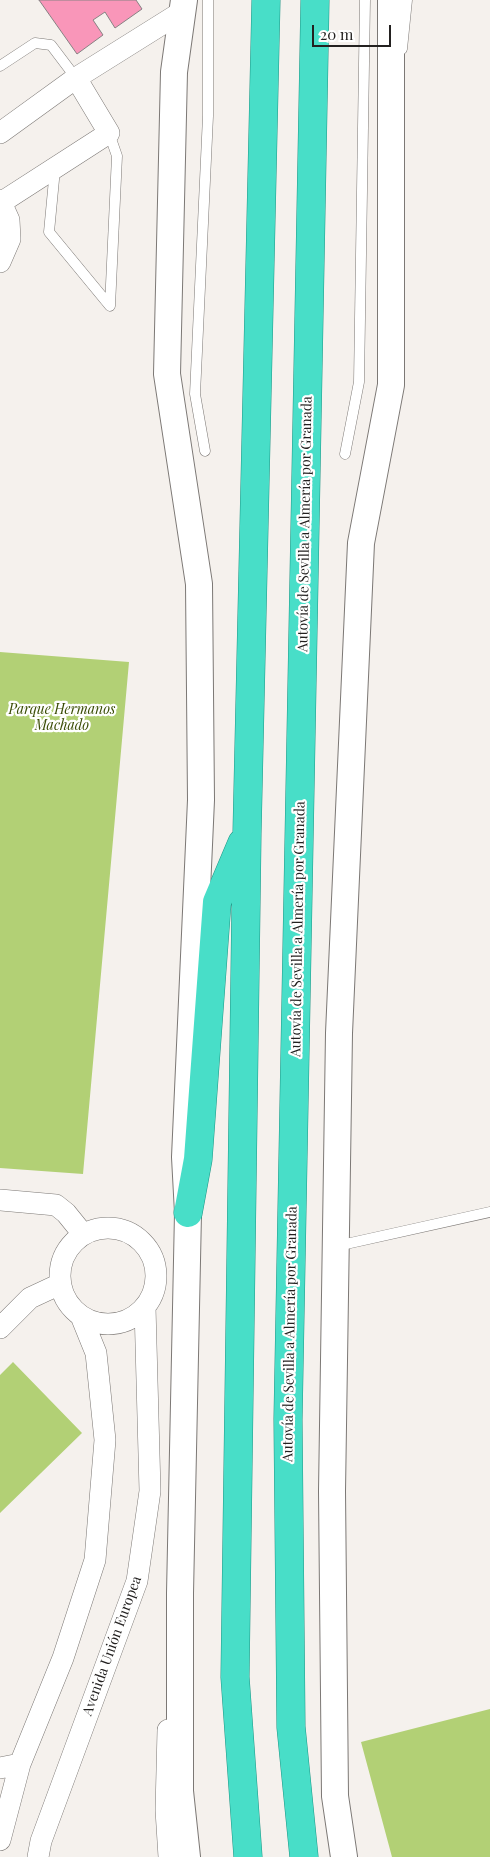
<!DOCTYPE html>
<html>
<head>
<meta charset="utf-8">
<style>
	body { margin:0 }
	#map { position:relative; width:490px; height:1857px; overflow:hidden; background:#f5f1ed; font-family:"Playfair Display",serif }
	canvas { display:block }
	.scale { position:absolute; left:312px; top:25px; width:79px; height:22px; box-sizing:border-box; border:2px solid #232120; border-top:0; padding-left:6px; font-size:15px; line-height:18px; white-space:nowrap; color:#232120; -webkit-text-stroke:4px #fff; paint-order:stroke }
</style>
</head>
<body>
<div id="map">
<canvas width="490" height="1857"></canvas>
<div class="scale">20 m</div>
</div>
<script>
const g = document.querySelector('canvas').getContext('2d');
g.lineJoin = 'round';
function paint(path, color) { g.fillStyle = color; g.fill(path, 'evenodd'); }
const toPath = rows => new Path2D(rows.map(r => 'M' + r).join(''));
function strokePath(path, color, width, dash) { g.strokeStyle = color; g.lineWidth = width; g.lineCap = dash ? 'butt' : 'round'; g.setLineDash(dash || []); g.stroke(path); }
function write(font, color, halo, rows, align = 'center') {
  g.font = font + ' "Playfair Display",serif'; g.lineWidth = 4.5; g.setLineDash([]); g.textBaseline = 'middle'; g.strokeStyle = halo; g.fillStyle = color; for (const [text, x, y, turn = 0] of rows) {
    g.save(); g.translate(x, y); g.rotate((+turn || 0) * Math.PI / 180); g.textAlign = isNaN(turn) ? turn : align; if (halo) g.strokeText(text, 0, 0); g.fillText(text, 0, 0); g.restore();
  }
}
paint(toPath([
	[0,652,129,662,83,1174,0,1168],
	[13,1362,82,1433,0,1513,0,1375],
	[490,1709,490,1857,392,1857,361,1742]
]), '#b2d075');
const building = toPath([
	[39,0,136,0,142,9,115,28,105,12,93,20,103,35,77,54,39,0]
]);
paint(building, '#f996b9');
strokePath(building, '#878183', 1);
const service = toPath([
	[402,49,407,0],
	[0,66,35,43,51,45,76,78],
	[55,169,49,232,110,306,117,156,109,133],
	[205,451,195,394,208,116,208,0],
	[345,454,359,382,365,0],
	[337,1246,490,1212]
]);
const minor = toPath([
	[0,133,76,78,183,11],
	[0,200,9,220,10,239,0,262],
	[2,202,109,133,76,78],
	[0,1200,56,1205,66,1213,83,1234],
	'60 1276a48 48 0 1 1 96 0a48 48 0 1 1-96 0Z',
	[0,1328,30,1298,60,1284],
	[168,1730,166,1810,169,1857],
	[0,1768,20,1764],
	[0,1840,20,1764,63,1658,95,1560,105,1440,96,1353,81,1316],
	[38,1857,41,1841,137,1581,150,1491,145,1307]
]);
const tertiary = toPath([
	[184,0,174,72,167,374,199,584,201,800,185,1157,188,1213,180,1593,180,1791,187,1857],
	[344,1857,335,1796,332,1491,339,1033,361,543,391,385,391,0]
]);
const trunk = toPath([
	[188,1213,198,1159,217,902,242,843],
	[248,1857,235,1677,247,833,266,0],
	[304,1857,291,1727,288,1419,315,0]
]);
strokePath(service, '#7c7875', 11);
strokePath(minor, '#7c7875', 22);
strokePath(tertiary, '#7c7875', 28);
strokePath(trunk, '#1d9685', 29);
strokePath(service, '#fff', 10);
strokePath(minor, '#fff', 21);
strokePath(tertiary, '#fff', 26);
strokePath(trunk, '#48dec8', 28);
write('14px', '#232120', '#fff', [
	["Autovía de Sevilla a Almería por Granada",305,524,-89],
	["Autovía de Sevilla a Almería por Granada",298,929,-89],
	["Autovía de Sevilla a Almería por Granada",290,1334,-89],
	["Avenida Unión Europea",112,1646,-70]
]);
write('italic 14px', '#3a4c05', '#fff', [
	["Parque Hermanos",62,710],
	["Machado",62,726]
]);
</script>
</body>
</html>
